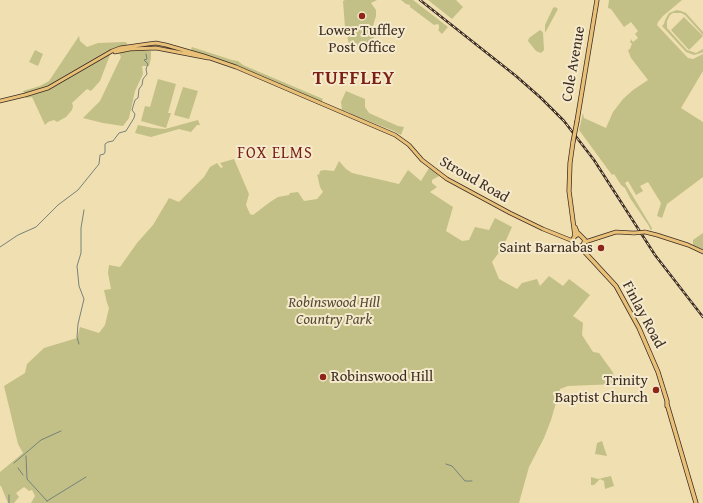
<!DOCTYPE html>
<html>
<head>
<meta charset="utf-8">
<style>
	body { margin:0 }
	canvas { display:block; background:#f0dfb1 }
</style>
</head>
<body>
<canvas width="703" height="503"></canvas>
<script>
const g = document.querySelector('canvas').getContext('2d');
g.lineJoin = 'round';
function paint(path, color) { g.fillStyle = color; g.fill(path, 'evenodd'); }
const toPath = rows => new Path2D(rows.map(r => 'M' + r).join(''));
function strokePath(path, color, width, dash) { g.strokeStyle = color; g.lineWidth = width; g.lineCap = dash ? 'butt' : 'round'; g.setLineDash(dash || []); g.stroke(path); }
function write(font, color, halo, rows, align = 'center') {
  g.font = font + ' "Gentium Book Plus",serif'; g.lineWidth = 4; g.setLineDash([]); g.textBaseline = 'middle'; g.strokeStyle = halo; g.fillStyle = color; for (const [text, x, y, turn = 0] of rows) {
    g.save(); g.translate(x, y); g.rotate((+turn || 0) * Math.PI / 180); g.textAlign = isNaN(turn) ? turn : align; if (halo) g.strokeText(text, 0, 0); g.fillText(text, 0, 0); g.restore();
  }
}
paint(toPath([
	[345,0,377,0,371,3,376,10,376,16,372,29,374,38,371,40,371,43,350,48,345,27,343,1],
	[401,0,413,0,448,27,442,34,438,30,439,29,439,25,437,24,434,25,410,7,410,5,406,4],
	[428,0,456,0,463,7,452,19],
	[609,0,682,0,663,16,658,22,657,25,688,58,693,59,703,54,703,71,681,108,703,122,703,177,667,204,662,218,657,216,661,203,648,182,640,186,643,191,636,195,628,181,625,183,652,228,651,231,649,226,630,198,625,188,621,185,614,174,612,175,579,130,583,113,584,118,606,128,613,112,623,99,633,90,648,80,631,58,628,50,630,49,632,43,630,43,631,39,633,42,638,38,635,34,638,31,631,22,624,27,611,9,608,8],
	[555,7,558,9,545,33,545,25,553,8],
	[677,10,681,11,686,13,703,32,703,35,685,15,681,13,673,13,670,15,667,21,667,28,687,50,696,53,703,49,703,52,701,53,694,55,686,52,662,26,664,24,665,20,669,13],
	[684,17,703,36,689,50,671,30],
	[540,30,543,32,544,50,541,53,536,51,528,41,529,38],
	[79,36,80,41,87,47,98,43,125,42,127,43,127,45,115,48,108,51,110,55,100,81,91,91,87,89,72,103,73,106,72,110,66,117,57,122,54,120,48,122,45,125,32,97,26,98,23,91,40,86,49,81],
	[192,47,232,60,238,61,243,65,323,99,321,103,274,82,190,52],
	[35,50,43,54,38,66,29,62],
	[134,50,151,51,151,58,149,66,142,66,143,74,135,91,129,118,123,126,103,123,83,118,100,101,121,57,119,53],
	[158,79,176,84,168,113,171,113,166,128,141,121,145,106,150,107],
	[183,87,198,91,189,119,174,115],
	[346,91,365,99,365,107,369,113,398,126,404,127,401,135,394,131,353,115,348,112,342,110,341,102],
	[198,120,200,125,197,125,191,132,179,129,151,137,135,133,138,125,153,128,165,129],
	[234,159,249,194,246,205,250,214,253,215,270,202,278,197,289,195,290,193,298,192,304,201,317,199,323,192,320,187,317,174,319,175,320,171,324,170,334,171,339,161,346,169,352,173,399,184,408,170,421,181,429,168,439,176,432,180,432,183,437,187,430,192,453,207,446,231,462,241,469,240,475,227,489,230,495,218,512,227,503,247,492,262,499,279,517,289,522,283,537,279,540,286,549,276,563,286,569,279,590,295,573,316,583,323,582,335,593,352,599,353,612,371,618,384,568,386,560,389,551,420,544,438,529,467,519,503,31,503,35,496,32,490,29,491,24,487,16,493,19,497,14,503,8,503,1,486,0,486,0,472,23,453,18,444,4,386,25,373,27,364,44,348,77,338,80,327,99,333,105,325,109,308,107,303,104,290,111,289,108,273,109,265,120,267,137,243,153,225,169,198,179,202,204,177,210,167,217,163,221,168,223,167,220,163],
	[703,233,703,250,693,246,693,240],
	[602,441,607,456,595,454,597,443],
	[611,476,614,486,605,489,604,481,600,479,594,485,591,485,591,477,598,479]
]), '#c2c086');
strokePath(toPath([
	[0,247,18,235,36,227,58,205,78,190,99,164,100,155,104,154,105,152,105,144,108,142,113,141,119,133,126,131,134,118,135,114,132,110,135,100,138,98,139,89,142,85,143,79,147,74,146,69,148,64,144,60,147,59,146,54],
	[79,344,77,337,78,324,84,299,79,286,77,266,81,253,81,228,84,210],
	[26,456,27,479,47,501],
	[14,463,41,440,61,431],
	[446,464,452,466,465,481,472,481],
	[18,468,23,475],
	[9,495,9,503],
	[47,501,86,477]
]), '#76827b', 1);
const major = toPath([
	[115,52,130,49,156,48,208,58],
	[0,101,25,95,48,88,112,51,120,48,148,44,156,43,166,45,204,56,236,67,395,135,409,145,422,160,447,179,510,213,543,229,573,241],
	[645,232,657,235,688,245,703,252],
	[585,242,616,232,634,233]
]);
const highway = toPath([
	[577,121,597,0],
	[573,142,570,163,569,191,575,236],
	[575,227,577,232,585,240,583,245,578,247,573,244,573,239,575,236,579,234],
	[580,247,616,286,639,328,658,372,667,401,667,406],
	[667,404,696,503]
]);
strokePath(major, '#3c2c23', 4.5);
strokePath(highway, '#3c2c23', 5);
strokePath(major, '#e8c078', 3);
strokePath(highway, '#e8c078', 3.5);
const rail = toPath([
	[420,0,516,76,541,98,564,121,594,160,655,255,703,317]
]);
strokePath(rail, '#3c2c23', 2.5);
strokePath(rail, '#f5eacc', 1, [3]);
const majorBridge = toPath([
	[634,233,645,232]
]);
const highwayBridge = toPath([
	[573,142,577,121]
]);
strokePath(majorBridge, '#3c2c23', 4.5, []);
strokePath(highwayBridge, '#3c2c23', 5, []);
strokePath(majorBridge, '#e8c078', 3);
strokePath(highwayBridge, '#e8c078', 3.5);
for (const [x, y, r, color] of [
	[362,16,4,"#8f2418"],
	[601,248,4,"#8f2418"],
	[323,377,4,"#8f2418"],
	[656,390,4,"#8f2418"]
]) { const dot = new Path2D(); dot.arc(x, y, r, 0, 2 * Math.PI); g.fillStyle = color; g.fill(dot); strokePath(dot, '#f5eacc', 1.5); }
write('15px', '#3c2c23', '#f5eacc', [
	["Lower Tuffley",362,31,"center"],
	["Post Office",362,48,"center"],
	["Saint Barnabas",593,248],
	["Robinswood Hill",331,377,"left"],
	["Trinity",648,381],
	["Baptist Church",648,398]
], 'right');
write('15px', '#3c2c23', '#f5eacc', [
	["Cole Avenue",574,64,-80],
	["Stroud Road",474,180,30],
	["Finlay Road",643,315,62]
]);
write('italic 15px', '#574a37', '#f5eacc', [
	["Robinswood Hill",334,303],
	["Country Park",334,320]
]);
g.letterSpacing = '1px';
write('16px', '#7a1f14', '#f5eacc', [
	["FOX ELMS",275,154]
]);
g.letterSpacing = '0px';
g.letterSpacing = '1px';
write('bold 19px', '#7a1f14', '#f5eacc', [
	["TUFFLEY",354,79]
]);
g.letterSpacing = '0px';
</script>
</body>
</html>
